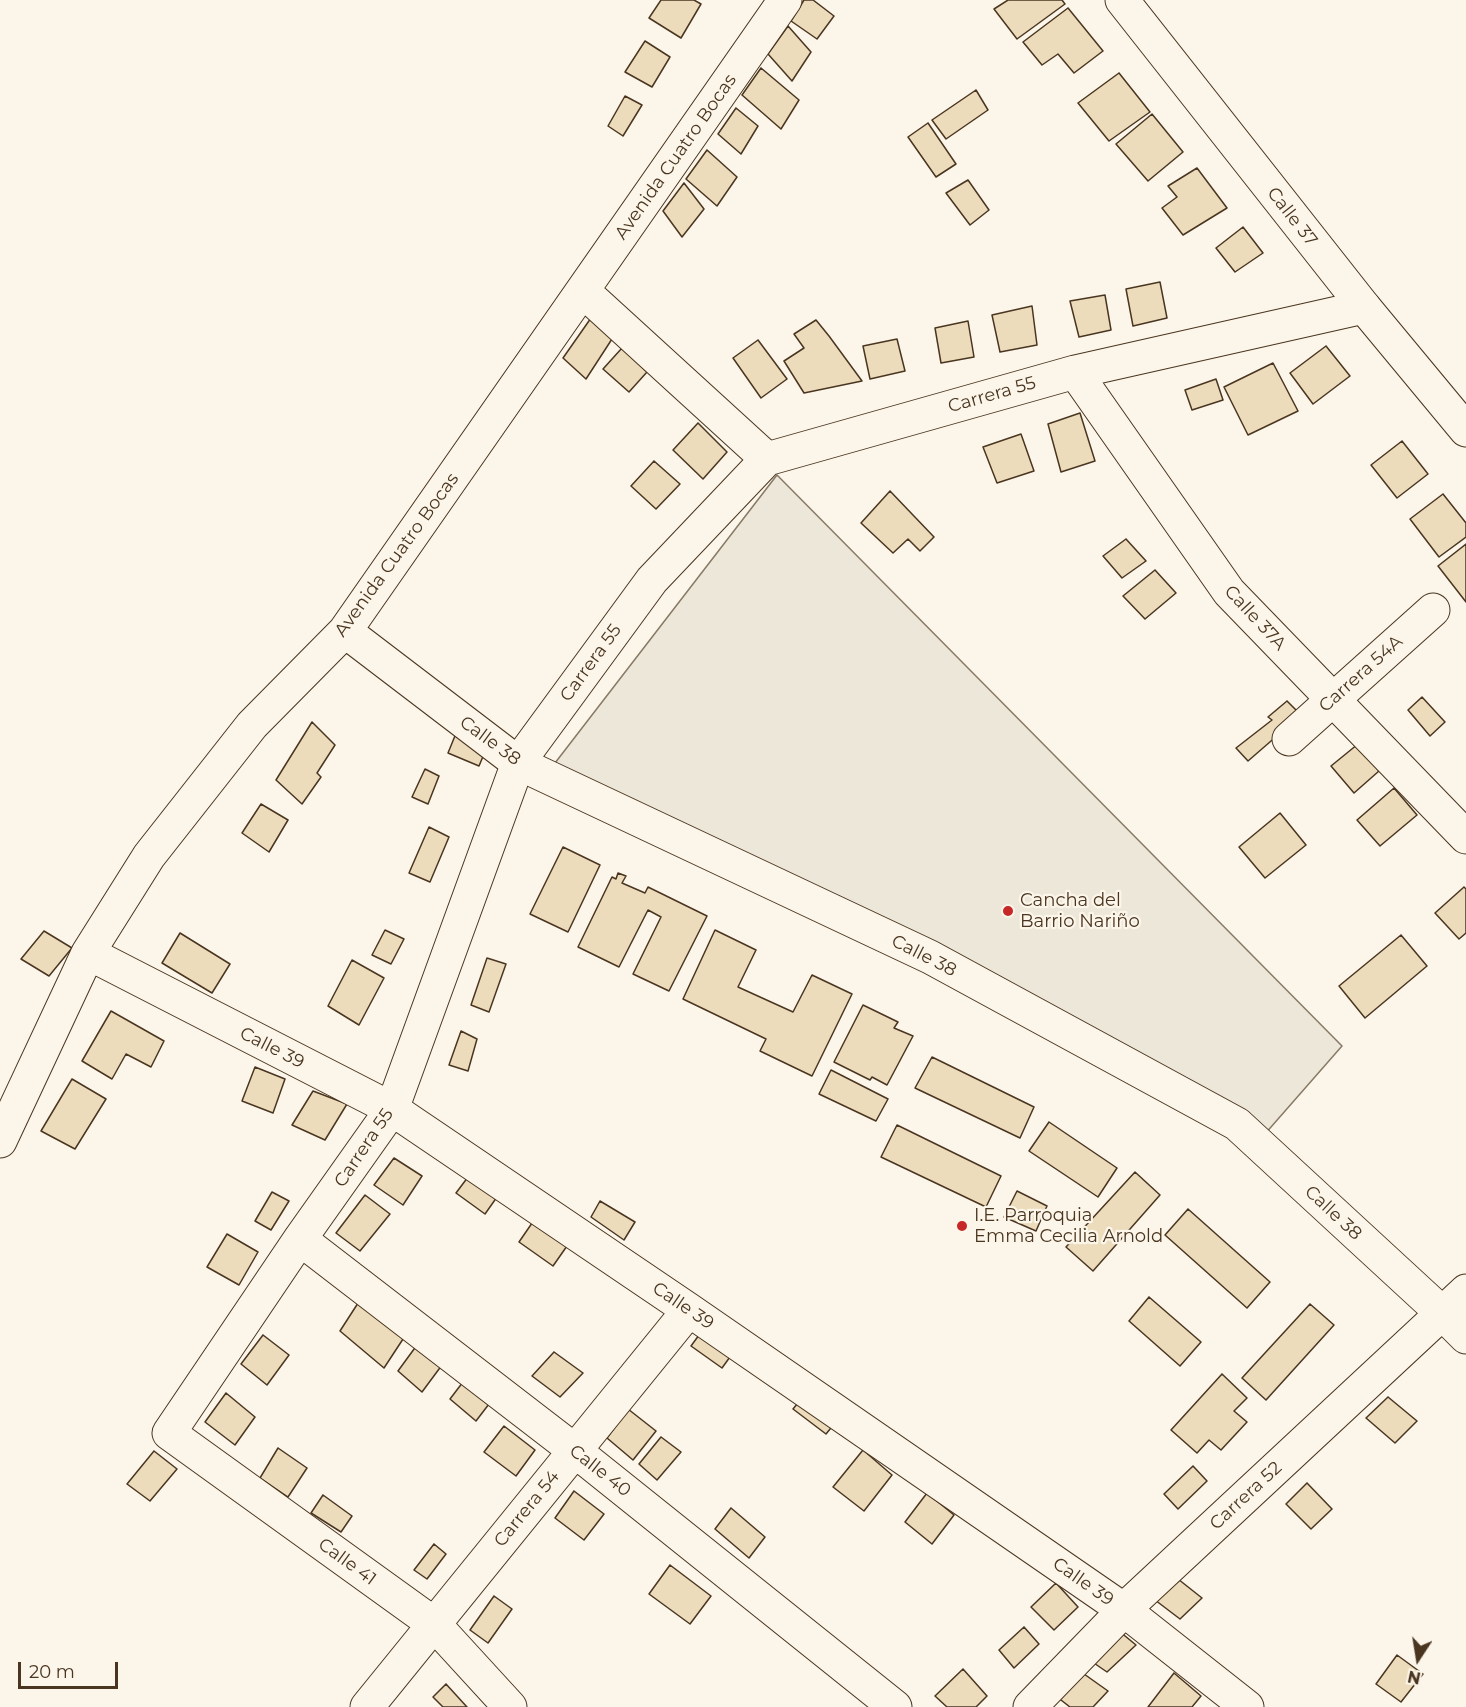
<!DOCTYPE html>
<html>
<head>
<meta charset="utf-8">
<style>
	body { margin:0 }
	#map { position:relative; width:1466px; height:1707px; overflow:hidden; background:#fbf6e9; font-family:Montserrat,sans-serif }
	canvas { display:block }
	.north { position:absolute; left:1388px; top:1629px; width:60px; height:60px; -webkit-text-stroke:4px #fbf6e9; paint-order:stroke; rotate:192deg; font-size:16px; font-weight:700; line-height:24px; text-align:center; color:#4a3520 }
	.north::after { content:''; display:block; margin:auto; width:21px; height:27px; background:#4a3520; clip-path:polygon(50% 0,100% 100%,50% 72%,0 100%) }
	.scale { position:absolute; left:18px; top:1662px; width:100px; height:27px; box-sizing:border-box; border:3px solid #4a3520; border-top:0; padding-left:8px; font-size:18px; line-height:21px; white-space:nowrap; color:#4a3520; -webkit-text-stroke:4px #fbf6e9; paint-order:stroke }
</style>
</head>
<body>
<div id="map">
<canvas width="1466" height="1707"></canvas>
<div class="north">N</div>
<div class="scale">20 m</div>
</div>
<script>
const g = document.querySelector('canvas').getContext('2d');
g.lineJoin = 'round';
function paint(path, color) { g.fillStyle = color; g.fill(path, 'evenodd'); }
const toPath = rows => new Path2D(rows.map(r => 'M' + r).join(''));
function strokePath(path, color, width, dash) { g.strokeStyle = color; g.lineWidth = width; g.lineCap = dash ? 'butt' : 'round'; g.setLineDash(dash || []); g.stroke(path); }
function write(font, color, halo, rows, align = 'center') {
  g.font = font + ' Montserrat,sans-serif'; g.lineWidth = 4.5; g.setLineDash([]); g.textBaseline = 'middle'; g.strokeStyle = halo; g.fillStyle = color; for (const [text, x, y, turn = 0] of rows) {
    g.save(); g.translate(x, y); g.rotate((+turn || 0) * Math.PI / 180); g.textAlign = isNaN(turn) ? turn : align; if (halo) g.strokeText(text, 0, 0); g.fillText(text, 0, 0); g.restore();
  }
}
const parking = toPath([
	[777,475,1342,1046,1257,1143,545,776,777,475]
]);
paint(parking, '#ede7d9');
strokePath(parking, '#887966', 1.5);
const building = toPath([
	[661,0,694,0,701,4,681,38,649,18,661,0],
	[804,0,813,0,834,16,817,39,791,21,804,0],
	[1008,0,1062,0,1065,4,1017,39,994,9,1008,0],
	[1068,8,1103,51,1074,73,1058,54,1042,65,1023,42,1068,8],
	[788,26,811,52,792,81,768,54,788,26],
	[645,41,670,57,652,87,625,72,645,41],
	[761,68,799,100,781,129,742,95,761,68],
	[1119,73,1150,112,1109,141,1078,103,1119,73],
	[976,90,988,110,946,139,932,120,976,90],
	[625,96,642,105,623,136,608,126,625,96],
	[736,108,758,126,741,154,718,134,736,108],
	[1152,114,1183,152,1148,181,1116,144,1152,114],
	[928,123,956,164,936,177,908,137,928,123],
	[707,150,737,177,717,206,686,179,707,150],
	[1197,168,1227,208,1183,235,1162,208,1177,197,1168,186,1197,168],
	[968,180,989,210,970,225,946,193,968,180],
	[684,183,704,209,682,237,663,211,684,183],
	[1243,227,1263,253,1235,272,1216,248,1243,227],
	[1160,282,1167,318,1133,326,1126,289,1160,282],
	[1105,295,1111,330,1079,337,1070,301,1105,295],
	[1032,306,1037,345,1000,352,992,315,1032,306],
	[591,318,612,339,586,379,563,358,591,318],
	[816,320,829,336,862,381,804,393,784,361,804,348,794,334,816,320],
	[968,321,974,357,941,363,935,328,968,321],
	[897,339,905,371,870,379,863,346,897,339],
	[758,340,787,379,761,398,733,358,758,340],
	[1326,346,1350,376,1313,404,1290,373,1326,346],
	[622,348,647,372,629,392,603,369,622,348],
	[1273,363,1298,411,1248,435,1224,387,1273,363],
	[1216,379,1223,400,1192,410,1185,390,1216,379],
	[1080,413,1095,461,1061,472,1048,424,1080,413],
	[698,423,727,452,703,479,673,450,698,423],
	[1021,434,1034,471,997,483,983,447,1021,434],
	[1402,441,1428,474,1397,498,1371,465,1402,441],
	[654,461,680,484,656,509,631,486,654,461],
	[890,491,934,537,920,551,908,539,893,553,861,523,890,491],
	[1443,494,1466,523,1466,537,1439,557,1410,519,1443,494],
	[1126,539,1146,561,1122,578,1103,556,1126,539],
	[1466,544,1466,602,1438,566,1466,544],
	[1155,570,1176,593,1145,619,1123,596,1155,570],
	[1422,697,1445,722,1430,736,1408,710,1422,697],
	[1287,701,1301,715,1248,761,1236,748,1272,720,1268,717,1287,701],
	[461,721,492,735,479,766,448,753,461,721],
	[312,722,335,745,317,773,321,777,302,804,276,780,312,722],
	[1358,744,1379,771,1354,793,1331,766,1358,744],
	[425,769,439,776,428,804,412,797,425,769],
	[1394,788,1417,815,1380,846,1357,820,1394,788],
	[261,804,288,820,269,852,242,833,261,804],
	[1280,813,1306,845,1265,878,1239,847,1280,813],
	[429,827,449,837,430,882,409,873,429,827],
	[563,847,600,865,568,932,530,914,563,847],
	[618,873,626,876,622,883,645,893,648,887,707,916,669,991,633,974,661,917,648,910,619,967,578,947,612,877,616,879,618,873],
	[1464,887,1466,889,1466,933,1459,939,1435,913,1464,887],
	[385,930,404,939,391,964,372,955,385,930],
	[715,930,756,950,738,987,793,1012,812,975,852,994,812,1076,760,1051,766,1039,683,999,715,930],
	[44,931,72,948,49,976,21,959,44,931],
	[180,933,230,964,212,993,162,963,180,933],
	[1401,935,1427,966,1365,1018,1339,986,1401,935],
	[487,958,506,964,489,1012,471,1005,487,958],
	[352,960,384,978,359,1025,328,1006,352,960],
	[863,1005,898,1022,894,1028,913,1036,887,1085,872,1077,870,1080,834,1062,863,1005],
	[111,1011,164,1041,151,1067,126,1054,112,1079,82,1061,111,1011],
	[461,1031,477,1039,468,1071,449,1065,461,1031],
	[932,1057,1034,1107,1020,1138,915,1088,932,1057],
	[255,1067,285,1079,273,1113,242,1101,255,1067],
	[831,1070,888,1099,876,1121,819,1094,831,1070],
	[72,1079,106,1099,75,1149,41,1131,72,1079],
	[313,1091,347,1104,325,1140,292,1125,313,1091],
	[1049,1122,1117,1168,1098,1197,1029,1151,1049,1122],
	[897,1125,1001,1176,986,1207,881,1157,897,1125],
	[394,1158,422,1176,403,1205,374,1185,394,1158],
	[1135,1172,1160,1195,1093,1271,1066,1247,1135,1172],
	[468,1177,497,1197,485,1214,456,1193,468,1177],
	[1017,1191,1047,1206,1036,1231,1004,1217,1017,1191],
	[272,1192,289,1201,271,1230,255,1221,272,1192],
	[365,1195,390,1214,360,1251,336,1233,365,1195],
	[600,1201,635,1222,624,1240,591,1217,600,1201],
	[1188,1209,1270,1282,1247,1308,1165,1235,1188,1209],
	[539,1213,574,1236,553,1266,519,1242,539,1213],
	[227,1234,258,1252,239,1285,207,1267,227,1234],
	[1149,1297,1201,1342,1180,1366,1129,1321,1149,1297],
	[360,1300,405,1336,384,1368,340,1331,360,1300],
	[1310,1304,1334,1325,1266,1400,1242,1378,1310,1304],
	[710,1320,740,1343,722,1368,691,1346,710,1320],
	[263,1335,289,1355,267,1385,241,1364,263,1335],
	[417,1345,442,1365,422,1392,398,1371,417,1345],
	[554,1352,583,1373,560,1397,532,1376,554,1352],
	[1222,1374,1247,1398,1234,1411,1247,1422,1221,1450,1209,1440,1197,1453,1171,1430,1222,1374],
	[463,1382,489,1404,476,1421,450,1399,463,1382],
	[226,1393,255,1417,235,1445,205,1422,226,1393],
	[806,1393,839,1418,826,1434,793,1409,806,1393],
	[1388,1397,1417,1421,1395,1443,1366,1418,1388,1397],
	[628,1409,656,1431,633,1460,607,1438,628,1409],
	[504,1426,535,1450,516,1476,484,1452,504,1426],
	[661,1437,681,1452,657,1480,639,1464,661,1437],
	[278,1448,307,1468,288,1497,260,1478,278,1448],
	[863,1450,892,1475,864,1511,833,1487,863,1450],
	[154,1451,177,1469,150,1501,127,1484,154,1451],
	[1193,1466,1207,1481,1178,1509,1164,1494,1193,1466],
	[1307,1483,1332,1509,1311,1529,1286,1504,1307,1483],
	[574,1491,604,1514,584,1540,555,1518,574,1491],
	[927,1493,954,1515,932,1544,905,1522,927,1493],
	[323,1495,352,1516,341,1532,311,1513,323,1495],
	[731,1508,765,1537,749,1558,715,1529,731,1508],
	[434,1544,446,1554,427,1579,414,1570,434,1544],
	[670,1565,711,1596,690,1624,649,1594,670,1565],
	[1178,1579,1202,1598,1180,1619,1155,1600,1178,1579],
	[1056,1583,1078,1607,1054,1630,1031,1607,1056,1583],
	[494,1596,512,1609,488,1643,470,1630,494,1596],
	[1024,1627,1039,1644,1014,1668,999,1650,1024,1627],
	[1119,1631,1136,1645,1107,1672,1088,1659,1119,1631],
	[1397,1655,1423,1674,1401,1702,1376,1684,1397,1655],
	[963,1669,987,1696,976,1707,947,1707,935,1696,963,1669],
	[1077,1669,1108,1691,1093,1707,1070,1707,1052,1693,1077,1669],
	[1174,1673,1201,1696,1192,1707,1148,1707,1174,1673],
	[446,1684,467,1707,443,1707,433,1697,446,1684]
]);
paint(building, '#ecdcbc');
strokePath(building, '#4a3520', 1.5);
const minor = toPath([
	[583,291,767,459],
	[1075,372,1229,592,1466,837],
	[345,631,518,763,930,957,1237,1124,1442,1313,1466,1337],
	[1289,739,1433,610],
	[88,953,392,1109,689,1310,1124,1610,1247,1707],
	[0,1141,88,953,149,856,252,725,345,631,785,0],
	[300,1239,574,1450,895,1707],
	[367,1707,689,1310],
	[510,1707,434,1624,169,1433,300,1239,392,1109,518,763,652,580,767,459,1075,372,1364,307],
	[1030,1707,1131,1603,1466,1291]
]);
const major = toPath([
	[1122,0,1364,307,1466,430]
]);
strokePath(minor, '#4a3520', 35);
strokePath(major, '#4a3520', 35);
strokePath(minor, '#fbf6e9', 33);
strokePath(major, '#fbf6e9', 33);
for (const [x, y, r, color] of [
	[1008,911,6,"#c62828"],
	[962,1226,6,"#c62828"]
]) { const dot = new Path2D(); dot.arc(x, y, r, 0, 2 * Math.PI); g.fillStyle = color; g.fill(dot); strokePath(dot, '#fbf6e9', 2); }
write('18px', '#4a3520', '#fbf6e9', [
	["Avenida Cuatro Bocas",676,157,-55],
	["Calle 37",1292,217,52],
	["Carrera 55",992,395,-16],
	["Avenida Cuatro Bocas",397,555,-54],
	["Calle 37A",1255,618,47],
	["Carrera 55",591,663,-54],
	["Carrera 54A",1361,674,-42],
	["Calle 38",490,741,36],
	["Calle 38",924,956,27],
	["Calle 39",272,1048,27],
	["Carrera 55",364,1148,-56],
	["Calle 38",1333,1213,43],
	["Calle 39",683,1306,34],
	["Calle 40",600,1471,38],
	["Carrera 52",1246,1496,-43],
	["Carrera 54",527,1509,-51],
	["Calle 41",347,1562,36],
	["Calle 39",1083,1582,35]
]);
write('18px', '#4a3520', '#fbf6e9', [
	["Cancha del",1020,901],
	["Barrio Nariño",1020,922],
	["I.E. Parroquia",974,1216],
	["Emma Cecilia Arnold",974,1237]
], 'left');
</script>
</body>
</html>
